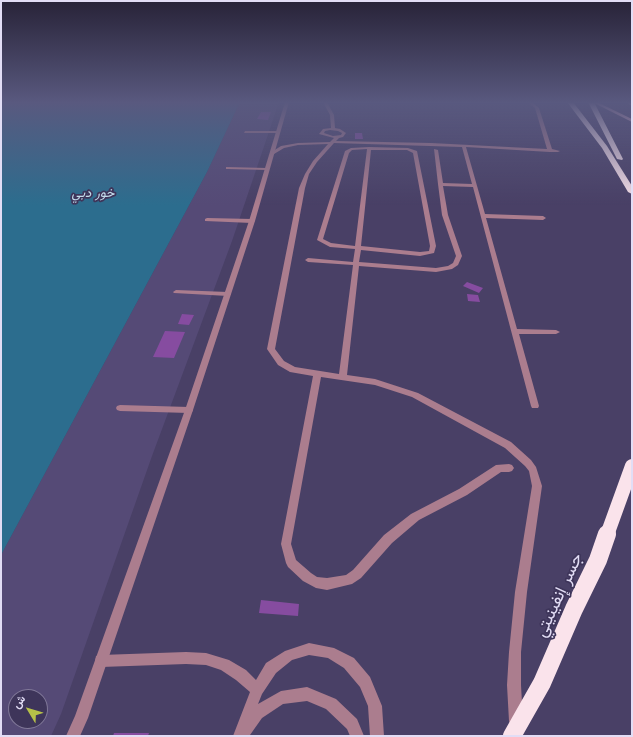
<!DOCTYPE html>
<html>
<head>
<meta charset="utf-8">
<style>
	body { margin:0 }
	#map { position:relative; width:633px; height:737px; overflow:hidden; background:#494066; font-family:"Work Sans",Vazirmatn,sans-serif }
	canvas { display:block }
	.frame { position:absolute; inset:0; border:2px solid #e2ddf5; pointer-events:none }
	.north { position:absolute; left:8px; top:689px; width:40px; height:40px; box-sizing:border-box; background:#3e355a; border:1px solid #807898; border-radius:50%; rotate:308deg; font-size:11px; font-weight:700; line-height:16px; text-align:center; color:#e2ddf5 }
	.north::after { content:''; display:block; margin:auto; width:14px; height:18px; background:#b6c148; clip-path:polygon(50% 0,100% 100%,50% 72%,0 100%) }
</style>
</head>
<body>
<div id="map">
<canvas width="633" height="737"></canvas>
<div class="frame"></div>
<div class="north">ش</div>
</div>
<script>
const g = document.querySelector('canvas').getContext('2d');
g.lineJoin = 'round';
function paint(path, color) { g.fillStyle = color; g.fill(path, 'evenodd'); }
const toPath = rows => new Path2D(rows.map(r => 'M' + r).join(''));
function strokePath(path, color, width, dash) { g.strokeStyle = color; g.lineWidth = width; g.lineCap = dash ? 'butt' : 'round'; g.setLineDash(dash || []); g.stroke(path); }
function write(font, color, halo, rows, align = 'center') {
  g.font = font + ' "Work Sans",Vazirmatn,sans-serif'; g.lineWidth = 3.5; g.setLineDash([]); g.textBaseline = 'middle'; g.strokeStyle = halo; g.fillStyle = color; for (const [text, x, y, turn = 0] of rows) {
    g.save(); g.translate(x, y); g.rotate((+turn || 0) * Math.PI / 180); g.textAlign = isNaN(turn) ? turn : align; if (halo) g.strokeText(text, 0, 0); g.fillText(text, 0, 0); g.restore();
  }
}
paint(toPath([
	[240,102,279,102,232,241,152,456,61,714,51,736,1,736,1,555,207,172],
	[16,697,40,697,40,721,16,721]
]), '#554a76');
paint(toPath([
	[1,102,240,102,207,172,1,555]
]), '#2c6d8e');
paint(toPath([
	[261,112,271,112,268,120,257,119],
	[355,133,362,133,363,139,355,139],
	[467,282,483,288,479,293,463,286],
	[467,294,478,295,480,302,468,301],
	[182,314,194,315,189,325,178,324],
	[165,331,185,332,174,358,153,357],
	[261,600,299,604,298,616,259,613],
	[114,733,149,733,148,736,113,736]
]), '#864ca0');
paint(toPath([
	[323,102,327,102,334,115,335,128,340,129,346,133,343,137,339,138,336,141,431,143,547,149,535,108,528,102,532,102,539,108,552,149,560,151,558,152,550,152,466,147,485,214,543,216,546,218,543,220,486,218,517,329,556,330,560,332,556,334,519,334,539,406,538,408,532,408,531,406,473,187,443,186,448,215,462,256,458,265,452,269,436,272,359,266,347,375,375,379,418,393,511,442,531,460,536,467,542,486,527,592,521,652,521,685,523,721,521,726,516,728,511,726,509,721,507,685,509,652,515,592,532,486,529,471,525,466,505,448,412,397,375,385,321,377,291,544,296,560,311,573,317,577,327,578,346,575,353,570,384,535,411,514,459,489,496,465,509,464,512,465,514,468,512,471,509,472,501,472,467,495,419,520,392,543,361,578,352,584,327,590,316,588,303,581,288,567,286,563,281,544,313,376,290,372,278,365,267,349,299,188,305,174,313,161,328,144,298,145,284,148,274,154,270,153,281,146,298,143,330,142,334,138,319,134,323,129,331,128,330,115,323,102],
	[330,130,338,131,342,133,341,135,333,136,324,133,325,131,330,130],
	[334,143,462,147,472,184,443,183,438,150,434,149,438,184,442,215,456,256,453,263,448,266,436,268,359,262,361,250,420,256,434,253,436,246,417,151,408,148,369,147,351,148,345,151,317,240,330,247,355,249,353,262,308,258,305,260,308,262,353,265,339,374,295,367,284,361,275,349,305,188,309,174,317,162,334,143],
	[367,149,355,246,331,243,323,239,349,153,352,150,367,149],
	[371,150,407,150,413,153,430,246,429,251,420,252,361,246,371,150],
	[245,131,278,131,280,132,278,133,244,133,245,131],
	[226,167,267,168,269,169,267,170,228,169,226,169,226,167],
	[207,218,252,219,255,221,252,223,205,221,205,219,207,218],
	[176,290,228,292,231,294,228,296,174,293,173,292,176,290],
	[120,405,189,407,192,408,193,410,192,412,189,413,120,411,117,410,116,408,117,406,120,405],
	[309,643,334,648,354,658,370,677,382,706,384,736,370,736,368,706,360,687,344,668,328,658,309,655,292,660,276,673,262,694,258,704,281,691,307,687,336,699,357,719,364,736,350,736,347,729,326,709,307,701,283,704,262,718,250,735,233,736,250,692,236,680,221,670,206,665,186,664,101,667,96,666,95,661,96,656,101,655,186,652,206,653,229,660,246,670,256,680,266,663,285,651,309,643]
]), '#ab7d8e');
paint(toPath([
	[285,102,289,102,255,221,193,410,88,718,80,736,66,736,75,716,185,410,249,221,285,102]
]), '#ab7d8e');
paint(toPath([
	[592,102,597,102,632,119,632,122,592,102]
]), '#f6bdd2');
paint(toPath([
	[567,102,573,102,607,146,632,186,632,194,628,192,602,148,567,102],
	[588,102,594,102,623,159,622,160,617,159,588,102],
	[627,102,632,102,632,106,630,105,627,102]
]), '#fae3eb');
strokePath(toPath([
	[607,535,632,466]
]), '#fae3eb', 14);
strokePath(toPath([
	[512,736,542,683,574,609,598,560,607,534]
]), '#fae3eb', 18);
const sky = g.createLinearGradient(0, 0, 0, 205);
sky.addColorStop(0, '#282338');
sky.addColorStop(0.5, '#59597f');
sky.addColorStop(1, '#59597f00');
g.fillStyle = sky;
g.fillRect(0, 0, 633, 205);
write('italic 13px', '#c4ddec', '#3e355a', [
	["خور دبي",93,193]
]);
write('17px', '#e2ddf5', '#3e355a', [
	["جسر إنفينيتي",559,595,-65]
]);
</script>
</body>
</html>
